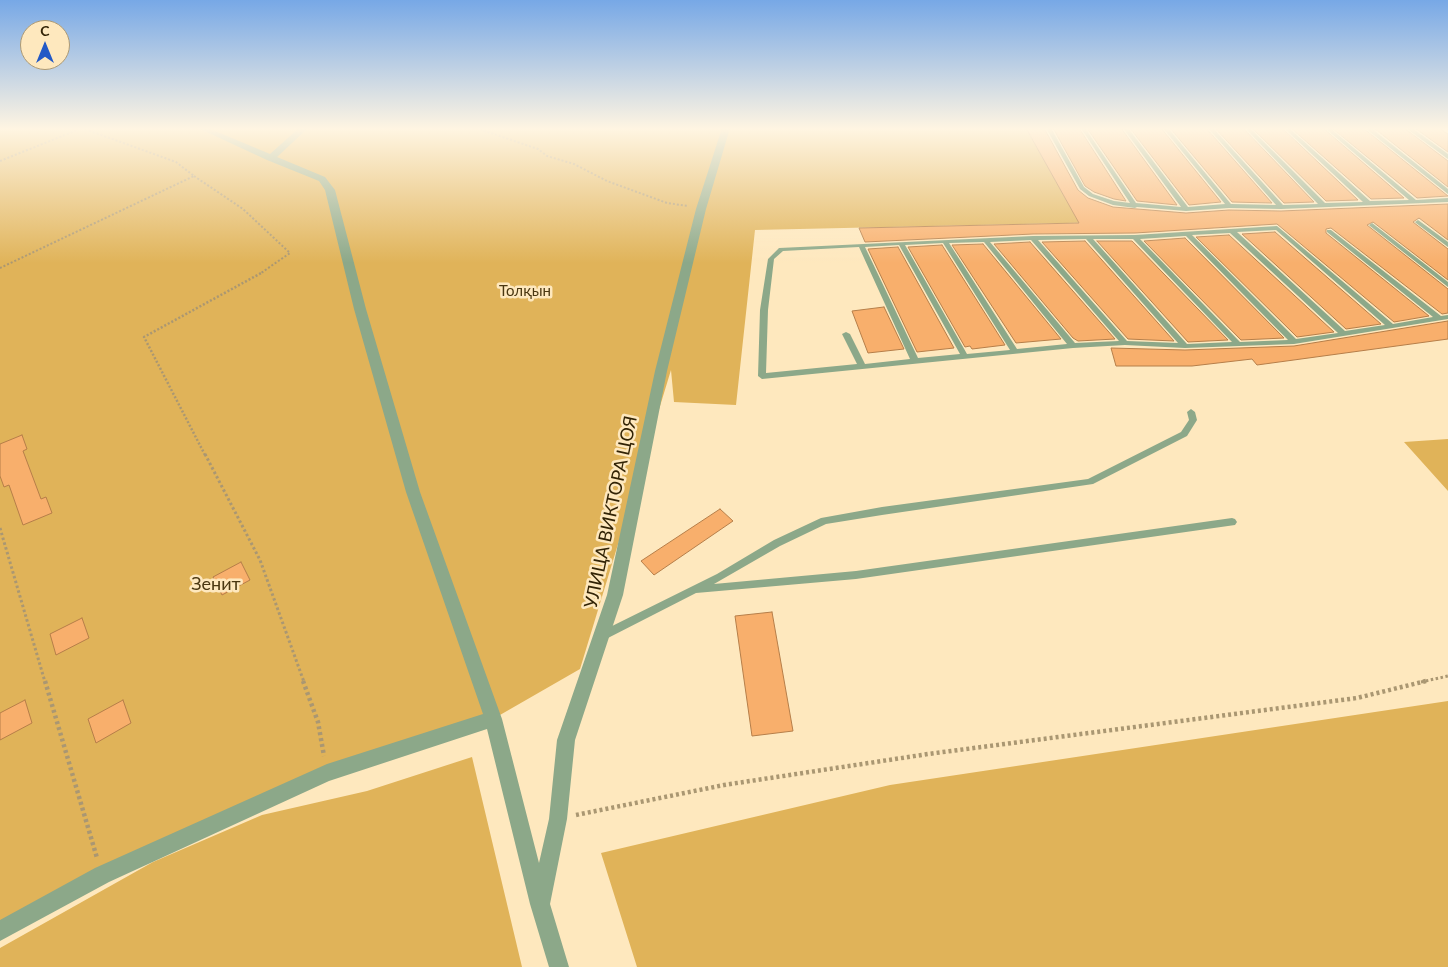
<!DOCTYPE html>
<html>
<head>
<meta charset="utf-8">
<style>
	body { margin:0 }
	#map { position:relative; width:1448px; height:967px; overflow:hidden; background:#fee8be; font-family:Lato,sans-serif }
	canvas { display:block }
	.north { position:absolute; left:20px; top:20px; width:50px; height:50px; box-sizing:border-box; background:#fee8be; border:1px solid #ac9974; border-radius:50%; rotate:0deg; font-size:14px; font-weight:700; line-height:20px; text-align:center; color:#322305 }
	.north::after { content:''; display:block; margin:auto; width:18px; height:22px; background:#2359c6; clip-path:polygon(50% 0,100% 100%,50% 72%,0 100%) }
</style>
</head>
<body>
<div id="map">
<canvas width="1448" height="967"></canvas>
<div class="north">С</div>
</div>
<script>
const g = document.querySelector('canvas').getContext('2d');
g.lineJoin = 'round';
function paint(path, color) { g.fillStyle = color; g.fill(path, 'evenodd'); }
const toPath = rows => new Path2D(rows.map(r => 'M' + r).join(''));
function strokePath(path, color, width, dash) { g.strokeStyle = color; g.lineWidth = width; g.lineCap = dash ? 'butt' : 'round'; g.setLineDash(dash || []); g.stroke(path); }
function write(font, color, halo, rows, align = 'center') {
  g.font = font + ' Lato,sans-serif'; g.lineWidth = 5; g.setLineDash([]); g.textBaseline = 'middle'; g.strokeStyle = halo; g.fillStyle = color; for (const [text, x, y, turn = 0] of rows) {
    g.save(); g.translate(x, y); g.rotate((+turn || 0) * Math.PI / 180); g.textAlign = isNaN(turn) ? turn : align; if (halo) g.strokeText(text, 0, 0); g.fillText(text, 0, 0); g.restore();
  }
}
paint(toPath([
	[0,128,1026,128,1066,199,1155,221,755,230,736,405,674,402,671,370,580,669,493,719,327,773,0,931],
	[1448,439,1448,491,1404,442],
	[1448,701,1448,967,637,967,601,853,890,785],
	[472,757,522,967,0,967,0,948,153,862,262,815,367,791]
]), '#e0b359');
const building = toPath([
	[1026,128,1044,128,1078,190,1088,198,1113,207,1186,213,1229,210,1281,211,1448,204,1448,240,1419,218,1413,222,1448,249,1448,280,1373,222,1367,225,1448,289,1448,313,1442,314,1331,228,1326,229,1326,233,1429,316,1394,322,1277,224,1135,233,1033,234,865,242,859,228,1079,223,1026,128],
	[1053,128,1079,128,1126,201,1114,199,1094,192,1085,186,1053,128],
	[1087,128,1121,128,1177,205,1137,201,1087,128],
	[1130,128,1161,128,1221,202,1189,205,1130,128],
	[1170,128,1206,128,1272,203,1232,202,1170,128],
	[1215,128,1243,128,1314,202,1284,203,1215,128],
	[1252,128,1282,128,1358,200,1326,201,1252,128],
	[1291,128,1323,128,1404,198,1371,199,1291,128],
	[1332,128,1363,128,1448,196,1417,198,1332,128],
	[1374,128,1404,128,1448,161,1448,187,1374,128],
	[1415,128,1439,128,1448,134,1448,152,1415,128],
	[1275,232,1381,324,1346,329,1242,234,1275,232],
	[1229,235,1334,332,1297,337,1196,237,1229,235],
	[1185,238,1284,338,1241,340,1144,241,1185,238],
	[1085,241,1174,341,1128,339,1042,242,1085,241],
	[1097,241,1132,241,1228,340,1188,342,1097,241],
	[1030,242,1115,339,1078,341,1073,338,994,244,1030,242],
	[983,244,1061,339,1016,343,952,245,983,244],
	[942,245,1005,345,972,349,970,346,965,347,908,247,942,245],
	[898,247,954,348,917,352,868,249,898,247],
	[884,307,904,349,868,353,852,311,884,307],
	[1448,321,1448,339,1257,365,1252,359,1192,366,1116,366,1111,348,1185,350,1294,346,1448,321],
	[22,435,27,449,23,451,41,499,46,497,52,513,23,525,9,485,4,487,0,476,0,444,22,435],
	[720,509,733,521,654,575,641,561,720,509],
	[241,562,250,580,222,595,213,577,241,562],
	[772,612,793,731,752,736,735,616,772,612],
	[82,618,89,638,56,655,50,634,82,618],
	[25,700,32,723,0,740,0,713,25,700],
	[123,700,131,723,96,743,88,719,123,700]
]);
paint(building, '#f8af6c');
strokePath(building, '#b67e49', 1);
strokePath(toPath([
	[476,128,538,149,547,156,574,164,607,181,667,203,688,206],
	[0,161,82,128,176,162,194,176,0,268],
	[194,176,243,209,290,253,261,273]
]), '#aa9772', 2, [2, 2]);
strokePath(toPath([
	[205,455,144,337,263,272]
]), '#aa9772', 2.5, [2, 2]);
strokePath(toPath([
	[205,454,260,560,304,682],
	[0,528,45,682],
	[1421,682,1448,676]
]), '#aa9772', 3, [2.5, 2.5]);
strokePath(toPath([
	[45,681,97,858],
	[303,681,318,722,324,756],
	[576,815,724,785,928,754,1357,698,1426,681]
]), '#aa9772', 4.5, [3, 3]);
paint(toPath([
	[1046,128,1051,128,1084,187,1093,194,1114,201,1130,203,1081,128,1085,128,1136,203,1181,207,1123,128,1128,128,1188,207,1225,204,1163,128,1168,128,1231,204,1276,205,1208,128,1213,128,1283,205,1318,204,1245,128,1250,128,1325,203,1363,202,1284,128,1289,128,1370,201,1409,200,1325,128,1330,128,1416,200,1448,198,1448,202,1281,209,1229,208,1186,211,1137,207,1135,208,1113,205,1089,196,1080,189,1046,128],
	[1365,128,1371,128,1448,189,1448,194,1365,128],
	[1406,128,1412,128,1448,154,1448,159,1406,128],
	[1444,128,1448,128,1448,130,1445,129,1444,128],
	[1418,220,1448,242,1448,247,1416,223,1415,222,1418,220],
	[1372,223,1448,282,1448,287,1370,226,1369,225,1372,223],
	[1277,226,1393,324,1433,317,1327,232,1327,230,1331,230,1441,316,1448,315,1448,319,1294,344,1185,348,1125,345,1073,348,762,379,758,376,760,310,768,259,779,248,1033,236,1135,235,1277,226],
	[1276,230,1385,325,1345,331,1237,232,1276,230],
	[1230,233,1338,333,1296,339,1192,235,1230,233],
	[1185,236,1186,236,1288,340,1240,342,1140,239,1185,236],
	[1086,239,1178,343,1127,341,1038,240,1086,239],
	[1093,239,1133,239,1232,342,1187,344,1093,239],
	[1031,240,1119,341,1075,343,990,242,1031,240],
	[983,242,984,242,1067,344,1017,349,949,243,983,242],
	[943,243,1010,350,967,354,905,245,943,243],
	[899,245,960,354,918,358,865,247,899,245],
	[859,247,910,359,865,364,850,334,846,332,842,334,857,364,766,373,768,310,774,259,783,251,859,247],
	[1191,409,1195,412,1197,420,1187,436,1093,484,882,515,826,524,780,546,714,584,856,571,1232,518,1235,519,1237,522,1235,525,856,579,696,593,606,639,602,640,598,639,597,636,598,633,717,574,774,540,821,518,882,507,1088,479,1181,432,1189,420,1187,412,1191,409]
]), '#8ca889');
paint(toPath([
	[198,128,208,128,270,154,299,128,308,128,277,157,325,177,335,190,366,309,420,492,502,719,539,863,549,819,557,740,607,595,655,371,696,209,722,128,730,128,706,209,667,371,623,595,575,740,567,819,550,904,569,967,549,967,530,904,487,729,329,781,109,882,0,941,0,920,95,868,327,764,483,714,406,492,354,309,325,190,319,181,267,160,198,128]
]), '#8ca889');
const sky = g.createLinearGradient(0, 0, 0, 263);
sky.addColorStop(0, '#77a8e6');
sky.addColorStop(0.49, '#fff5e2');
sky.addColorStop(1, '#fff5e200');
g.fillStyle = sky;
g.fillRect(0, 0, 1448, 263);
write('15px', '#4a3711', '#fee8be', [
	["Толқын",525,291]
]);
write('18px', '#322305', '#fee8be', [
	["УЛИЦА ВИКТОРА ЦОЯ",611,512,-78]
]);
write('18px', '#4a3711', '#fee8be', [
	["Зенит",216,584]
]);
</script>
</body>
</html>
